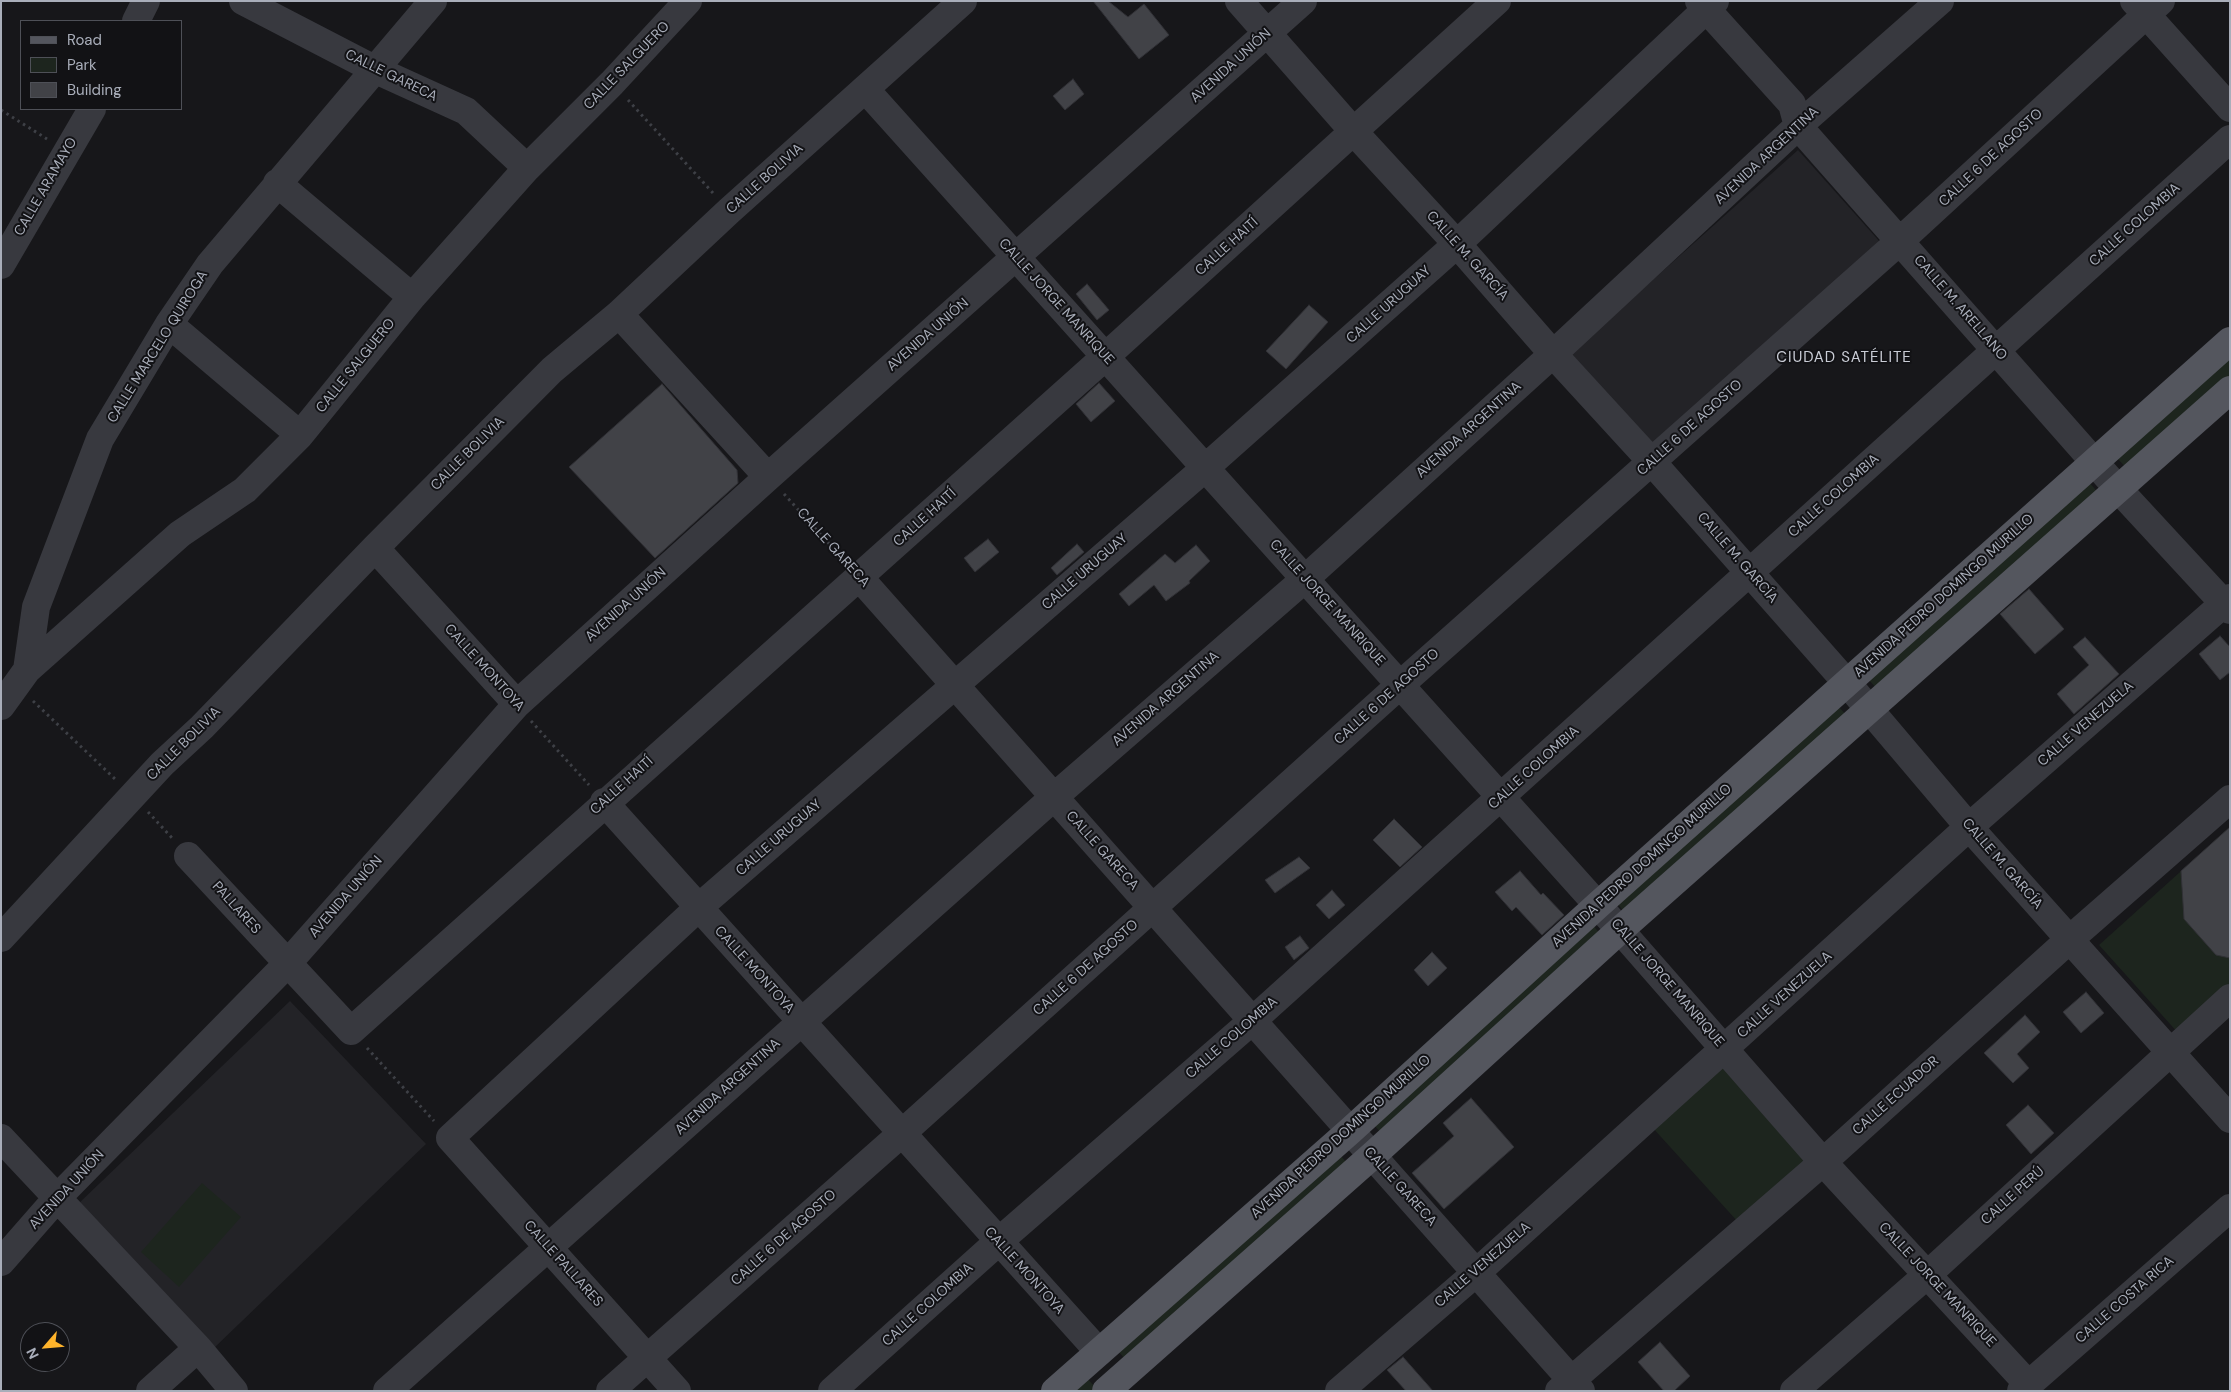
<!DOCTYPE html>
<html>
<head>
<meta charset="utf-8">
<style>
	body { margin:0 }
	#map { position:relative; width:2231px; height:1392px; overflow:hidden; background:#17171a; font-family:"DM Sans",sans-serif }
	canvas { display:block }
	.frame { position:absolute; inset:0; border:2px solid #a9aeba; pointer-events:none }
	.legend { position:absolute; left:20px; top:20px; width:162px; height:90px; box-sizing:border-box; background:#121215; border:1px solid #4e5057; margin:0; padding:6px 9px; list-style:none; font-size:15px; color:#a9aeba }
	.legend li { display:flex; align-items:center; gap:10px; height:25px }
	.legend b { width:25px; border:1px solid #4e5057 }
	.north { position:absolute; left:20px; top:1322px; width:50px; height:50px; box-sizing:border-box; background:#121215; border:1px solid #4e5057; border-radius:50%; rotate:243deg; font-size:14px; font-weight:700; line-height:20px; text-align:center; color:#a9aeba }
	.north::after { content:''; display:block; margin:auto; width:18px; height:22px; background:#feb32b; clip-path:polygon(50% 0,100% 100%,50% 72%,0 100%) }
</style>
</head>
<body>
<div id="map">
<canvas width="2231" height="1392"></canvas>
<div class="frame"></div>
<ul class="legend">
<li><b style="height:6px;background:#54565e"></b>Road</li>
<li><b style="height:14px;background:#1d251e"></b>Park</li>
<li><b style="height:14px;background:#414247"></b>Building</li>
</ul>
<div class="north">N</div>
</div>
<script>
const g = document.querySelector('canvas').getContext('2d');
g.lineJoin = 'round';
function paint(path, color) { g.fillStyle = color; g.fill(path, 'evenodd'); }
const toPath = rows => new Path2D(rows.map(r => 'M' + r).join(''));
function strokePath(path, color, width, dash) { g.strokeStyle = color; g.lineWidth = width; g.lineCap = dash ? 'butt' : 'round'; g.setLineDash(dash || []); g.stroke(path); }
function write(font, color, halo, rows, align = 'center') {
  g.font = font + ' "DM Sans",sans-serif'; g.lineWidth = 4; g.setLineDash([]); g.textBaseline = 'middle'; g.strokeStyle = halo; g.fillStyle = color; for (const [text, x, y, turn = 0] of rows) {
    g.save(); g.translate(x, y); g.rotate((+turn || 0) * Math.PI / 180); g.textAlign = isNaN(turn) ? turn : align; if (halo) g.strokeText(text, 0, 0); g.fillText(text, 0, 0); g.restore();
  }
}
paint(toPath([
	[1798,150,1880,242,1652,446,1570,354],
	[290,1001,426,1144,214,1348,77,1205]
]), '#232327');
paint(toPath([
	[2230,356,2230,378,2128,470,2117,458],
	[2089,482,2100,495,1878,690,1867,678],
	[1838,706,1849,718,1626,914,1616,902],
	[2230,827,2230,988,2179,1034,2099,945],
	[1592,924,1602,936,1383,1135,1372,1123],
	[1722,1064,1808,1159,1738,1222,1652,1127],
	[1338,1153,1349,1165,1127,1361,1116,1349],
	[202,1183,241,1217,179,1287,141,1252],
	[1085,1376,1096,1388,1093,1391,1069,1391]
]), '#1d251e');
const building = toPath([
	[1093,1,1108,1,1128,17,1144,4,1169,35,1139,59,1093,1],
	[1073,79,1084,94,1065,110,1053,96,1073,79],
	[1087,284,1109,310,1097,320,1076,294,1087,284],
	[1309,305,1328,322,1286,369,1266,351,1309,305],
	[1099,383,1115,401,1091,422,1076,404,1099,383],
	[662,384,737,470,738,483,655,558,569,467,662,384],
	[988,539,999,552,975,572,964,558,988,539],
	[1077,544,1084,552,1057,575,1051,568,1077,544],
	[1196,545,1210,561,1189,581,1190,583,1166,601,1154,585,1129,606,1119,594,1165,554,1175,563,1196,545],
	[2029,589,2064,629,2035,654,2000,614,2029,589],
	[2220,636,2230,647,2230,672,2220,680,2199,654,2220,636],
	[2085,637,2119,674,2074,714,2057,694,2089,665,2073,647,2085,637],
	[1394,819,1422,847,1400,867,1373,840,1394,819],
	[2230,827,2230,958,2216,955,2184,919,2181,871,2230,827],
	[1299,857,1310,868,1275,893,1265,880,1299,857],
	[1520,871,1541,895,1543,893,1564,915,1542,935,1516,907,1512,911,1495,892,1520,871],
	[1332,890,1345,905,1329,919,1316,905,1332,890],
	[1300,936,1309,948,1294,960,1285,947,1300,936],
	[1432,952,1447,968,1428,986,1414,970,1432,952],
	[2086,992,2104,1013,2081,1033,2063,1012,2086,992],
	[2025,1015,2040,1032,2017,1054,2029,1068,2013,1083,1984,1053,2025,1015],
	[1471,1098,1514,1147,1444,1209,1412,1173,1454,1136,1443,1123,1471,1098],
	[2028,1105,2054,1133,2031,1154,2006,1125,2028,1105],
	[1660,1342,1690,1376,1674,1391,1664,1391,1638,1362,1660,1342],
	[1403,1357,1433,1391,1406,1391,1387,1370,1403,1357]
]);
paint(building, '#414247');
strokePath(building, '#313136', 1);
strokePath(toPath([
	[628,100,713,193],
	[1,110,47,139],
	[784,494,843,559],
	[33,701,115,779],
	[531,721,589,785],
	[148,812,173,839],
	[367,1048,434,1121]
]), '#3e4046', 3, [2.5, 4]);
strokePath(toPath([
	[243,1,376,70,466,111,527,168],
	[1239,1,1354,132,1457,244,1553,354,1652,462,1847,683,1969,827,2230,1119],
	[1699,1,1792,104,1798,126,2119,490,2230,610],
	[2134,1,2230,108],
	[136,21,146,1],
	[866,90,1620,930,1823,1162,2028,1384],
	[277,183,412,297],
	[1,265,92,109],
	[619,314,768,477],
	[169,324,300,435],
	[375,548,517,704],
	[859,577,1581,1391],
	[27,670,36,607,100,439,169,324,210,264,433,1],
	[1,706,27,670,180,534,245,490,300,435,412,297,527,168,612,83,688,1],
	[604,802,1099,1352],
	[188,856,351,1031,1105,357,1497,1],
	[1,938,162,764,202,727,375,548,552,370,619,314,729,211,963,1],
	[1,1138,198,1348,234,1391],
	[1,1262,58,1197,287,964,517,704,768,477,1303,1],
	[150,1391,198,1348],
	[387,1391,1054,797,1306,578,1553,354,1798,126,1940,1],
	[610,1391,901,1134,1400,685,1901,240,2161,1],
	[677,1391,450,1138,698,908,1204,469,1457,244,1715,1],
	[832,1391,998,1242,1252,1021,2230,139],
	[1339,1391,1476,1273,1969,827,2230,598],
	[1559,1391,1823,1162,2069,940,2230,799],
	[1794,1391,1927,1275,2230,998],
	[2021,1391,2230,1208]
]), '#38393f', 28);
strokePath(toPath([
	[1055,1391,1350,1131,1598,905,2230,341],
	[1106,1391,1373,1155,1620,930,2230,390]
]), '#54565e', 28);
write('14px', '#a9aeba', '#121215', [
	["CALLE SALGUERO",627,66,-46],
	["AVENIDA UNIÓN",1231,66,-42],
	["CALLE GARECA",391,76,26],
	["AVENIDA ARGENTINA",1767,156,-43],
	["CALLE 6 DE AGOSTO",1991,158,-43],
	["CALLE BOLIVIA",765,179,-42],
	["CALLE ARAMAYO",46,187,-60],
	["CALLE COLOMBIA",2135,225,-42],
	["CALLE HAITÍ",1227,247,-42],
	["CALLE M. GARCÍA",1467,256,48],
	["CALLE JORGE MANRIQUE",1056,302,48],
	["CALLE URUGUAY",1389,305,-42],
	["CALLE M. ARELLANO",1960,308,49],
	["AVENIDA UNIÓN",928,335,-41],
	["CALLE MARCELO QUIROGA",158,347,-58],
	["CALLE SALGUERO",356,366,-51],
	["CALLE 6 DE AGOSTO",1690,428,-42],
	["AVENIDA ARGENTINA",1469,430,-42],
	["CALLE BOLIVIA",468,454,-45],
	["CALLE COLOMBIA",1834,496,-42],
	["CALLE HAITÍ",925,518,-42],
	["CALLE GARECA",833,548,48],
	["CALLE M. GARCÍA",1737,558,49],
	["CALLE URUGUAY",1085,572,-41],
	["AVENIDA PEDRO DOMINGO MURILLO",1944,596,-42],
	["CALLE JORGE MANRIQUE",1327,603,48],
	["AVENIDA UNIÓN",626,605,-42],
	["CALLE MONTOYA",484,668,48],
	["CALLE 6 DE AGOSTO",1387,697,-42],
	["AVENIDA ARGENTINA",1166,699,-41],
	["CALLE VENEZUELA",2086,724,-41],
	["CALLE BOLIVIA",184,744,-45],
	["CALLE COLOMBIA",1534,768,-42],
	["CALLE HAITÍ",622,786,-42],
	["CALLE URUGUAY",779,838,-41],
	["CALLE GARECA",1102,851,48],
	["CALLE M. GARCÍA",2002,864,49],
	["AVENIDA PEDRO DOMINGO MURILLO",1642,866,-42],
	["AVENIDA UNIÓN",346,897,-49],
	["PALLARES",236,908,48],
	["CALLE 6 DE AGOSTO",1086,968,-42],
	["CALLE MONTOYA",754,970,48],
	["CALLE JORGE MANRIQUE",1667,983,49],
	["CALLE VENEZUELA",1785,995,-42],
	["CALLE COLOMBIA",1232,1038,-41],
	["AVENIDA ARGENTINA",728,1087,-42],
	["CALLE ECUADOR",1896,1096,-42],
	["AVENIDA PEDRO DOMINGO MURILLO",1341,1137,-42],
	["CALLE GARECA",1400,1187,48],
	["AVENIDA UNIÓN",67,1190,-47],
	["CALLE PERÚ",2013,1196,-42],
	["CALLE 6 DE AGOSTO",784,1238,-42],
	["CALLE PALLARES",563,1264,48],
	["CALLE VENEZUELA",1483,1265,-41],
	["CALLE MONTOYA",1024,1271,48],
	["CALLE JORGE MANRIQUE",1937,1285,47],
	["CALLE COSTA RICA",2125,1300,-41],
	["CALLE COLOMBIA",928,1305,-42]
]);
g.letterSpacing = '1px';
write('15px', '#cacdd6', '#121215', [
	["CIUDAD SATÉLITE",1844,358]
]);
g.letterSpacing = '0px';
</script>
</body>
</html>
